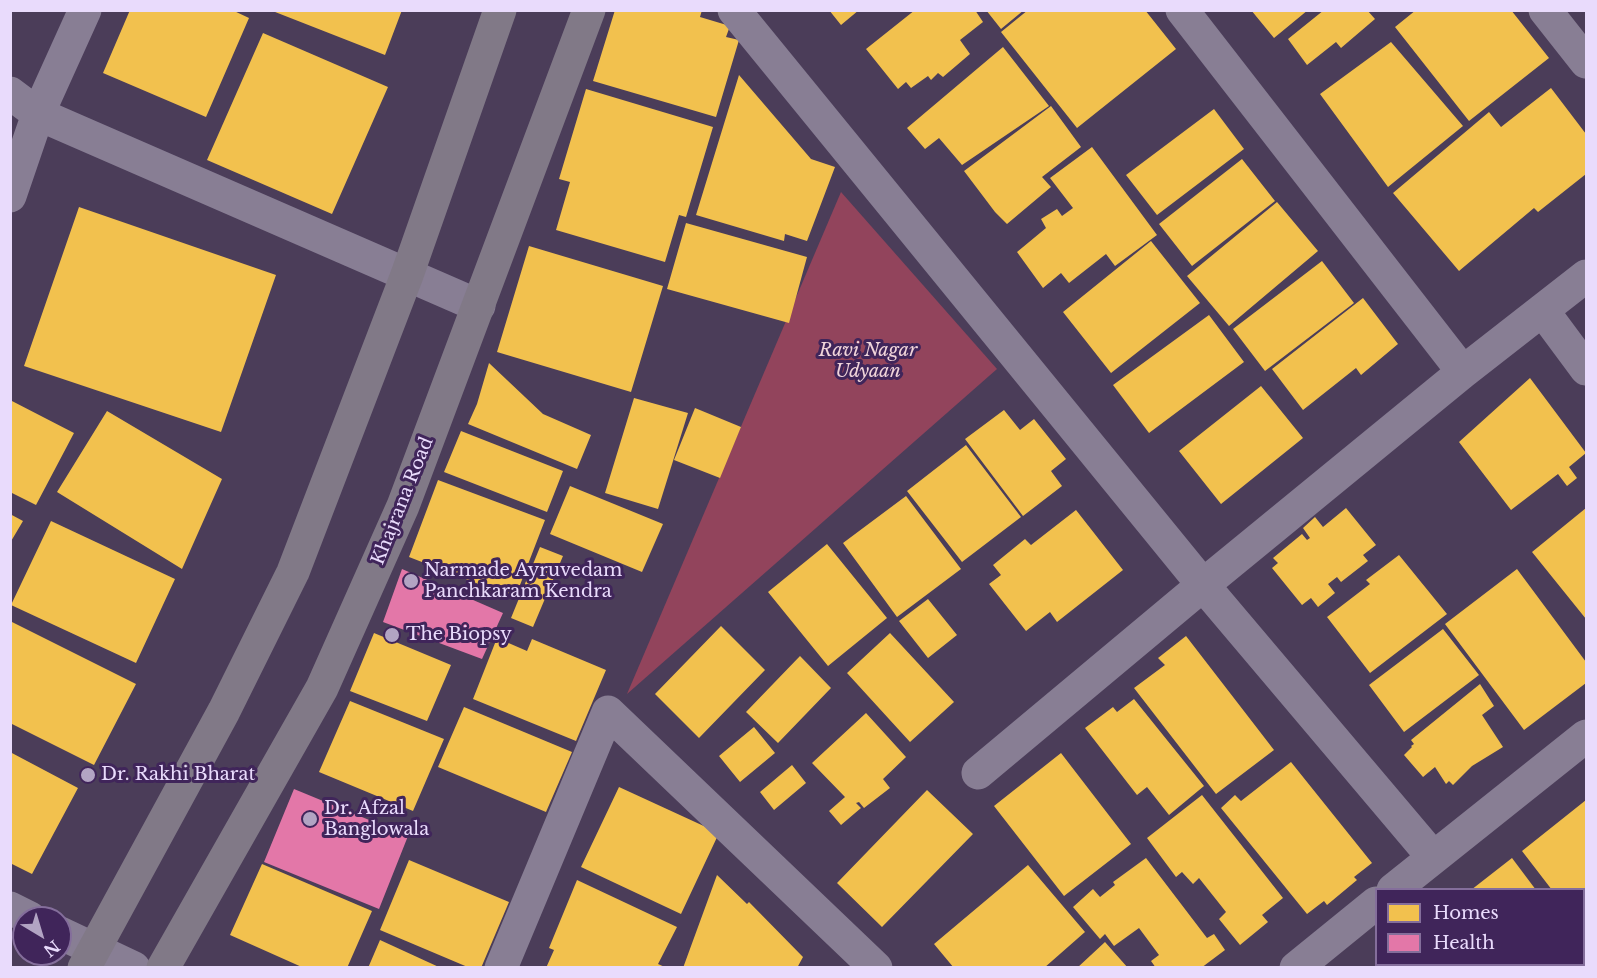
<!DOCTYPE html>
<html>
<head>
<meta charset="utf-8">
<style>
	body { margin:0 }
	#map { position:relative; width:1597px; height:978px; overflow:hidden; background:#4b3d59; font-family:"Libre Baskerville",serif }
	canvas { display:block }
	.frame { position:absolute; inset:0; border:12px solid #e9dbfc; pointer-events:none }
	.legend { position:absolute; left:1375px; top:888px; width:210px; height:78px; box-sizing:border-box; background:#40255a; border:2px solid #846e9b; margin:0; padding:8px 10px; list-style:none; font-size:18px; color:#e9dbfc }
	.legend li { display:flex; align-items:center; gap:12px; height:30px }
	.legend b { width:30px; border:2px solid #846e9b }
	.north { position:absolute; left:12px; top:906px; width:60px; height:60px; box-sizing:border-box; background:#40255a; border:2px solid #846e9b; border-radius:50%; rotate:142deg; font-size:16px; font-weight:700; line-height:24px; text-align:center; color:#e9dbfc }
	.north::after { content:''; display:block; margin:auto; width:21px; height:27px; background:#b2a4c3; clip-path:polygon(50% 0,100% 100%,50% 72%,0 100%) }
</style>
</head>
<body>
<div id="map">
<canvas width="1597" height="978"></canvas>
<div class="frame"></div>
<ul class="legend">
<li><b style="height:16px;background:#f2c14e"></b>Homes</li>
<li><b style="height:16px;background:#e377a8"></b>Health</li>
</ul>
<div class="north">N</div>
</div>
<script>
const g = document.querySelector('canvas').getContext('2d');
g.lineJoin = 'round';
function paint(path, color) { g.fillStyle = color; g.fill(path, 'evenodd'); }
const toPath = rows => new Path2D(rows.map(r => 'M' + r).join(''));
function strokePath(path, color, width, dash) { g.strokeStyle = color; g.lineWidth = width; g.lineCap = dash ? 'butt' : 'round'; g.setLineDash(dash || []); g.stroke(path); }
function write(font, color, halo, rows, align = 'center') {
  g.font = font + ' "Libre Baskerville",serif'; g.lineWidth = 6; g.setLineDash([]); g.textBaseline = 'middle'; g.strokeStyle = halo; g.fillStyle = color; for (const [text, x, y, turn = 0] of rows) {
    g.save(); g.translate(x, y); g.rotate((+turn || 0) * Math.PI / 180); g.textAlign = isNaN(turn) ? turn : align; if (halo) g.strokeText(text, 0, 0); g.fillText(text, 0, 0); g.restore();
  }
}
paint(toPath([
	[841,192,997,369,627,694]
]), '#92445c');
paint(toPath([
	[130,10,232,10,249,18,206,117,103,73],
	[270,10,402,10,385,55],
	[615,10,702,10,700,17,730,26,726,37,739,40,716,117,593,81],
	[829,10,859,10,841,25],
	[915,10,975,10,983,22,960,40,970,54,943,77,938,73,931,80,928,76,911,88,906,82,898,89,866,49],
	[986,10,1024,10,1001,29],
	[1028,10,1145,10,1176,49,1077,128,1001,32],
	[1251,10,1308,10,1274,38],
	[1324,10,1367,10,1375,19,1341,48,1336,42,1307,65,1288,39],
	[1416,10,1511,10,1549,58,1469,121,1395,27],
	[263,33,388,87,332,214,207,160],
	[1391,42,1463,126,1388,187,1320,94],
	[1003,47,1049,106,962,165,939,138,925,149,907,128],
	[739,75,811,159,835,167,807,241,785,234,784,241,696,215],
	[1551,88,1586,134,1586,174,1538,212,1534,208,1459,271,1393,193,1489,112,1501,127],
	[586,89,713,127,686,217,679,215,665,262,556,230,570,182,559,179],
	[1051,106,1081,147,1042,177,1051,187,1007,224,995,212,964,171],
	[1214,109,1244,149,1157,215,1126,175],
	[1092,147,1157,235,1115,266,1106,254,1069,283,1061,273,1043,288,1017,252,1046,228,1041,219,1057,209,1062,216,1073,208,1050,178],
	[1242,159,1275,201,1192,266,1159,224],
	[1277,202,1318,251,1229,326,1187,276],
	[79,207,276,275,221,432,24,366],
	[686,223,807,257,789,323,667,289],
	[1151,241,1200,303,1111,373,1063,312],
	[529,246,663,286,631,392,497,352],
	[1322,261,1354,303,1265,371,1233,329],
	[1363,298,1398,344,1361,375,1356,368,1303,410,1272,369],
	[1209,315,1244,362,1149,433,1113,385],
	[489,363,543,414,591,435,577,469,468,424,477,404],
	[1530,378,1586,453,1569,467,1577,478,1567,486,1558,474,1511,510,1459,442],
	[1261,386,1303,438,1221,504,1179,451],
	[634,398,688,413,658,509,605,493],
	[10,400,74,433,36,505,10,492],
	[695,408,741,427,720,478,674,460],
	[1004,410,1020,430,1034,419,1066,459,1051,471,1062,486,1023,516,965,439],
	[107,411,222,479,182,569,57,492],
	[461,431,563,471,547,512,444,472],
	[966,445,1021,517,962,562,907,491],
	[438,480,545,520,515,598,409,557],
	[570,486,663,524,642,572,550,534],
	[906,496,961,569,897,617,843,543],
	[1346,508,1376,545,1363,555,1368,561,1341,582,1337,577,1328,584,1335,593,1318,607,1311,598,1302,605,1272,568,1278,563,1273,558,1302,534,1307,540,1310,538,1303,528,1315,517,1323,527],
	[1586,508,1586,619,1532,552],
	[1076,510,1123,570,1057,622,1050,612,1026,631,989,584,1001,575,993,565,1025,539,1031,545],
	[10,514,23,521,10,543],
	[51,521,175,579,136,663,11,605],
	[827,544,887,618,828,666,768,592],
	[540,547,563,556,533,627,511,618],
	[1399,555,1447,614,1370,673,1327,617,1370,584,1366,580],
	[1517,569,1586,662,1586,683,1524,730,1445,624],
	[928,599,957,635,928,658,899,621],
	[10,621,136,684,94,765,10,723],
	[721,626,765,670,699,738,655,694],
	[1443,629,1479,675,1404,732,1369,685],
	[374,633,451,665,427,721,350,691],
	[890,633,954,702,910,742,847,673],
	[1186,636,1274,750,1216,794,1134,688,1165,665,1158,658],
	[497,638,527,651,532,639,606,670,576,741,473,699],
	[800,656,831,688,778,743,746,712],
	[1480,684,1494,706,1482,715,1503,747,1472,766,1453,785,1449,781,1446,784,1435,767,1423,777,1404,755,1412,747,1411,746,1414,744,1411,740],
	[1134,699,1204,786,1169,815,1147,787,1137,795,1085,728,1113,707,1117,712],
	[350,701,444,739,413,811,319,772],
	[464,707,572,752,546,812,438,767],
	[866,713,906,757,883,779,890,788,864,808,859,802,856,803,861,808,841,825,829,811,845,797,812,763],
	[754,727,775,753,740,782,719,756],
	[10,752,78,788,32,874,10,863],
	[1061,753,1131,844,1064,896,994,806],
	[1291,762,1372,863,1354,877,1357,880,1327,905,1324,901,1307,914,1221,808,1235,795,1241,801],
	[792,765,806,783,774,810,760,792],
	[619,787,719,833,681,914,581,867],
	[927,790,973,834,882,927,837,883],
	[1202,795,1283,898,1262,915,1268,922,1240,945,1219,919,1226,912,1199,878,1193,884,1182,872,1176,877,1147,838],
	[1586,800,1586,934,1584,930,1584,890,1552,890,1522,851],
	[1146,858,1207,938,1214,934,1225,950,1201,968,1156,968,1151,961,1159,955,1139,928,1114,946,1105,934,1100,939,1073,907,1093,889,1100,897,1115,885,1113,882],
	[1512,858,1536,890,1471,890],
	[409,860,509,902,481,968,470,968,380,930],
	[262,864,372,911,347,968,304,968,230,935],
	[1028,865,1085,932,1044,968,954,968,934,944],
	[717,875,747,904,749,902,803,957,797,968,683,968],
	[577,880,677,927,658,964,667,968,546,968,554,950,549,948],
	[380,940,441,968,368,968],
	[1105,942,1128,968,1077,968],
	[1584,951,1586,955,1586,968,1491,968,1489,964,1584,964],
	[1405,964,1477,964,1480,968,1407,968]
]), '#f2c14e');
paint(toPath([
	[402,569,503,613,482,659,383,622],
	[294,789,408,836,379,909,264,862]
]), '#e377a8');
strokePath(toPath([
	[734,10,1203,585,1433,857],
	[1182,10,1463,372],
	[1545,10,1586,62],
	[10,93,38,114,479,306],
	[10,196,38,114,85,10],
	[1543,311,1586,369],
	[978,773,1203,585,1463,372,1586,276],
	[1393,890,1586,736],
	[10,908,30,918],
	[60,933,134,968],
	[501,968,608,712,876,968],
	[1296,968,1376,903]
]), '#887e94', 33);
strokePath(toPath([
	[84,968,224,711,293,572,407,275,500,10],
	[163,968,322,688,403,506,589,10]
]), '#817987', 33);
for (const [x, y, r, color] of [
	[411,581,8,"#b2a4c3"],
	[392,635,8,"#b2a4c3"],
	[88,775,8,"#b2a4c3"],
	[310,819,8,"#b2a4c3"]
]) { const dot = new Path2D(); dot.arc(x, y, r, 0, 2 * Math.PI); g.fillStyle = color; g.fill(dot); strokePath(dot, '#40255a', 2); }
write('italic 18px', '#f1d5da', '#40255a', [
	["Ravi Nagar",868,351],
	["Udyaan",868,372]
]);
write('18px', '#e9dbfc', '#40255a', [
	["Khajrana Road",403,501,-68]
]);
write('18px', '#e9dbfc', '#40255a', [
	["Narmade Ayruvedam",424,571],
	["Panchkaram Kendra",424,592],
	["The Biopsy",406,635],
	["Dr. Rakhi Bharat",101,775],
	["Dr. Afzal",324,809],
	["Banglowala",324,830]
], 'left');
</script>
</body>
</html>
